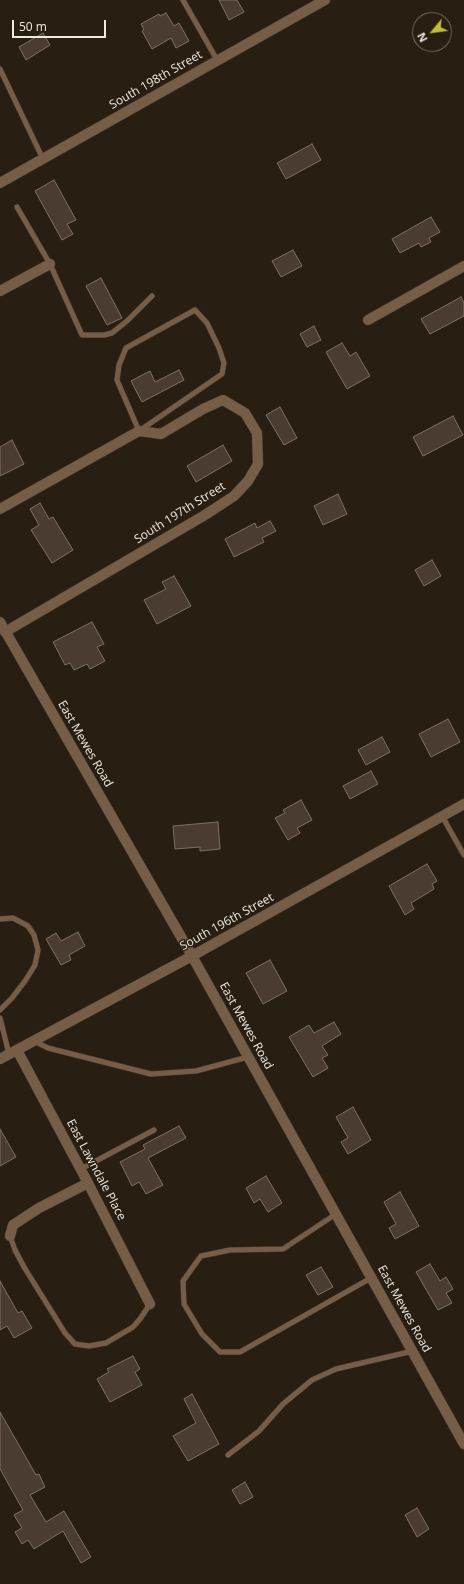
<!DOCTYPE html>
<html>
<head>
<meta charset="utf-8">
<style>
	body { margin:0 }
	#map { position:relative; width:464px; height:1584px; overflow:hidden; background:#281e11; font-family:"Open Sans",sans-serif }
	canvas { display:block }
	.north { position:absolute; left:412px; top:12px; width:40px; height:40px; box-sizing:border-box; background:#281e11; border:1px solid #786f64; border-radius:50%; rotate:241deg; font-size:11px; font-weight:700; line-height:16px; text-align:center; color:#efe9e0 }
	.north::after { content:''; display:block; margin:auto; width:14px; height:18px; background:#c2bd3f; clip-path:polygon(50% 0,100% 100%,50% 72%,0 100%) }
	.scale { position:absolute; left:12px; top:20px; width:94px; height:18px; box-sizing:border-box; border:2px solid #efe9e0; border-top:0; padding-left:5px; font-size:12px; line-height:14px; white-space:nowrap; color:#efe9e0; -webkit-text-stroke:3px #281e11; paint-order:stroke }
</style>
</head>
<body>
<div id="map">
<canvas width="464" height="1584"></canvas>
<div class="north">N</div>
<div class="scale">50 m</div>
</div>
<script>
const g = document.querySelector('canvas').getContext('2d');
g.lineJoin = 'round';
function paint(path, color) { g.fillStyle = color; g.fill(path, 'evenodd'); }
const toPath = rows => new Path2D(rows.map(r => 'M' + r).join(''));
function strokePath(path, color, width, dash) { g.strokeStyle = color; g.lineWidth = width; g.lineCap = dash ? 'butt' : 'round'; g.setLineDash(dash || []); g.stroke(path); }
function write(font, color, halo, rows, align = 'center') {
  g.font = font + ' "Open Sans",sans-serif'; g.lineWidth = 3; g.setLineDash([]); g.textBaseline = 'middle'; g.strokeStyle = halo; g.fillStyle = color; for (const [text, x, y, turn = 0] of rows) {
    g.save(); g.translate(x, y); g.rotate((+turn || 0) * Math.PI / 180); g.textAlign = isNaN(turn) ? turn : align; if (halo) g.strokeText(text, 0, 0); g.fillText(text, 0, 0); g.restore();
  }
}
const building = toPath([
	[219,0,237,0,244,12,229,20,219,0],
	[166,13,174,26,179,23,189,41,176,48,171,38,152,49,142,31,144,29,141,24,159,14,160,16,166,13],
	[43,33,50,45,26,60,19,47,43,33],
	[312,144,321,160,286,179,277,163,312,144],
	[54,180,76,220,67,224,73,234,62,240,35,191,54,180],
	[431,217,440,232,429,238,431,242,421,247,419,243,400,253,392,239,431,217],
	[293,250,302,266,281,277,272,261,293,250],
	[101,278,122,318,107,325,86,286,101,278],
	[461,297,464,303,464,316,430,334,421,319,461,297],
	[314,326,321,340,307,347,300,334,314,326],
	[342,343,350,356,356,352,370,376,347,389,326,352,342,343],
	[179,370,184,380,142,402,131,381,150,371,155,382,179,370],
	[280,407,297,438,284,445,266,415,280,407],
	[453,416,463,435,423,456,413,437,453,416],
	[12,440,24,464,0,476,0,447,12,440],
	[223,445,232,461,196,482,187,466,223,445],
	[338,494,347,514,323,525,314,506,338,494],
	[40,503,49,519,53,517,73,550,52,563,31,530,39,525,30,509,40,503],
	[270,521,276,531,262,538,264,542,234,557,225,539,255,523,257,528,270,521],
	[432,560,441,576,424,586,415,570,432,560],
	[174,576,191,606,157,624,144,600,166,589,162,582,174,576],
	[92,622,104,644,97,647,105,661,90,669,87,664,74,670,70,663,65,665,53,642,92,622],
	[448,719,460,742,431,757,419,734,448,719],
	[382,737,390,752,366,765,358,750,382,737],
	[371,771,378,784,350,799,343,786,371,771],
	[301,800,312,820,297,828,300,833,288,840,275,818,285,813,283,810,301,800],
	[218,822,220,849,200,851,200,847,175,849,173,826,218,822],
	[427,864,437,881,432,884,434,889,411,903,414,909,405,915,389,886,427,864],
	[78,932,85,946,69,955,71,960,61,965,46,939,56,933,61,941,78,932],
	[270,960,287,991,263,1004,246,973,270,960],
	[334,1022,341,1034,322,1046,328,1055,322,1058,328,1068,313,1077,289,1037,309,1025,314,1033,334,1022],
	[353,1107,371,1140,348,1154,341,1142,348,1138,336,1117,353,1107],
	[179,1126,186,1138,148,1158,163,1185,146,1194,139,1182,132,1186,120,1162,145,1149,143,1145,179,1126],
	[0,1129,16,1157,0,1166,0,1129],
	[266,1176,282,1203,268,1212,260,1199,254,1203,246,1188,266,1176],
	[400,1192,419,1226,395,1239,389,1228,396,1224,384,1202,400,1192],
	[430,1264,440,1281,446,1277,453,1289,446,1293,452,1303,438,1310,416,1272,430,1264],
	[321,1267,333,1287,318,1295,306,1275,321,1267],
	[0,1281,18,1313,22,1311,32,1328,14,1338,7,1326,0,1330,0,1281],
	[133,1356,140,1369,135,1372,142,1385,110,1402,97,1379,109,1372,107,1369,133,1356],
	[192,1394,219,1444,188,1461,173,1436,196,1423,184,1399,192,1394],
	[0,1412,36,1475,39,1474,45,1487,30,1495,46,1522,64,1511,91,1557,81,1563,63,1531,34,1549,28,1540,22,1544,15,1532,22,1528,14,1515,23,1510,0,1469,0,1412],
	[245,1482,253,1497,240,1504,232,1490,245,1482],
	[417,1508,429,1529,417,1537,405,1515,417,1508]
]);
paint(building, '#4b3c31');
strokePath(building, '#807064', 1);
const lane = toPath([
	[183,0,217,60],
	[0,69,43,159],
	[17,207,50,264,82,335,104,335,112,333,127,321,152,296],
	[195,310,207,323,219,348,224,363,222,374,139,431,117,380,119,365,126,348,195,310],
	[442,816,464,855],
	[0,919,13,918,28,926,34,935,38,950,35,965,25,981,12,998,0,1010],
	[0,1018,9,1054],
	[34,1041,48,1048,151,1074,196,1071,248,1057],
	[81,1169,154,1130],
	[336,1214,283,1249,230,1250,201,1256,183,1281,184,1304,202,1334,220,1352,240,1352,371,1278],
	[10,1236,15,1250,24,1267,65,1333,75,1344,89,1346,106,1343,133,1327,140,1319,150,1304],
	[228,1455,259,1431,283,1404,312,1380,336,1369,413,1351]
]);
const street = toPath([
	[0,183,325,0],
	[0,291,50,264],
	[368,320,464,266],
	[0,509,139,431,161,434,203,409,223,400,245,413,257,433,258,464,248,481,234,496,205,515,5,632],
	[0,622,192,956,464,1444],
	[17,1050,88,1183,150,1304],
	[0,1059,192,956,464,804],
	[10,1236,13,1225,39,1208,88,1183]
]);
strokePath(lane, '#443a2e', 6);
strokePath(street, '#443a2e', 11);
strokePath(lane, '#765d47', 5);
strokePath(street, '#765d47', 10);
write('12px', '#efe9e0', '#281e11', [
	["South 198th Street",156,80,-30],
	["South 197th Street",180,513,-32],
	["East Mewes Road",85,744,60],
	["South 196th Street",227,922,-29],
	["East Mewes Road",246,1026,61],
	["East Lawndale Place",96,1170,62],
	["East Mewes Road",404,1309,61]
]);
</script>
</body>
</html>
